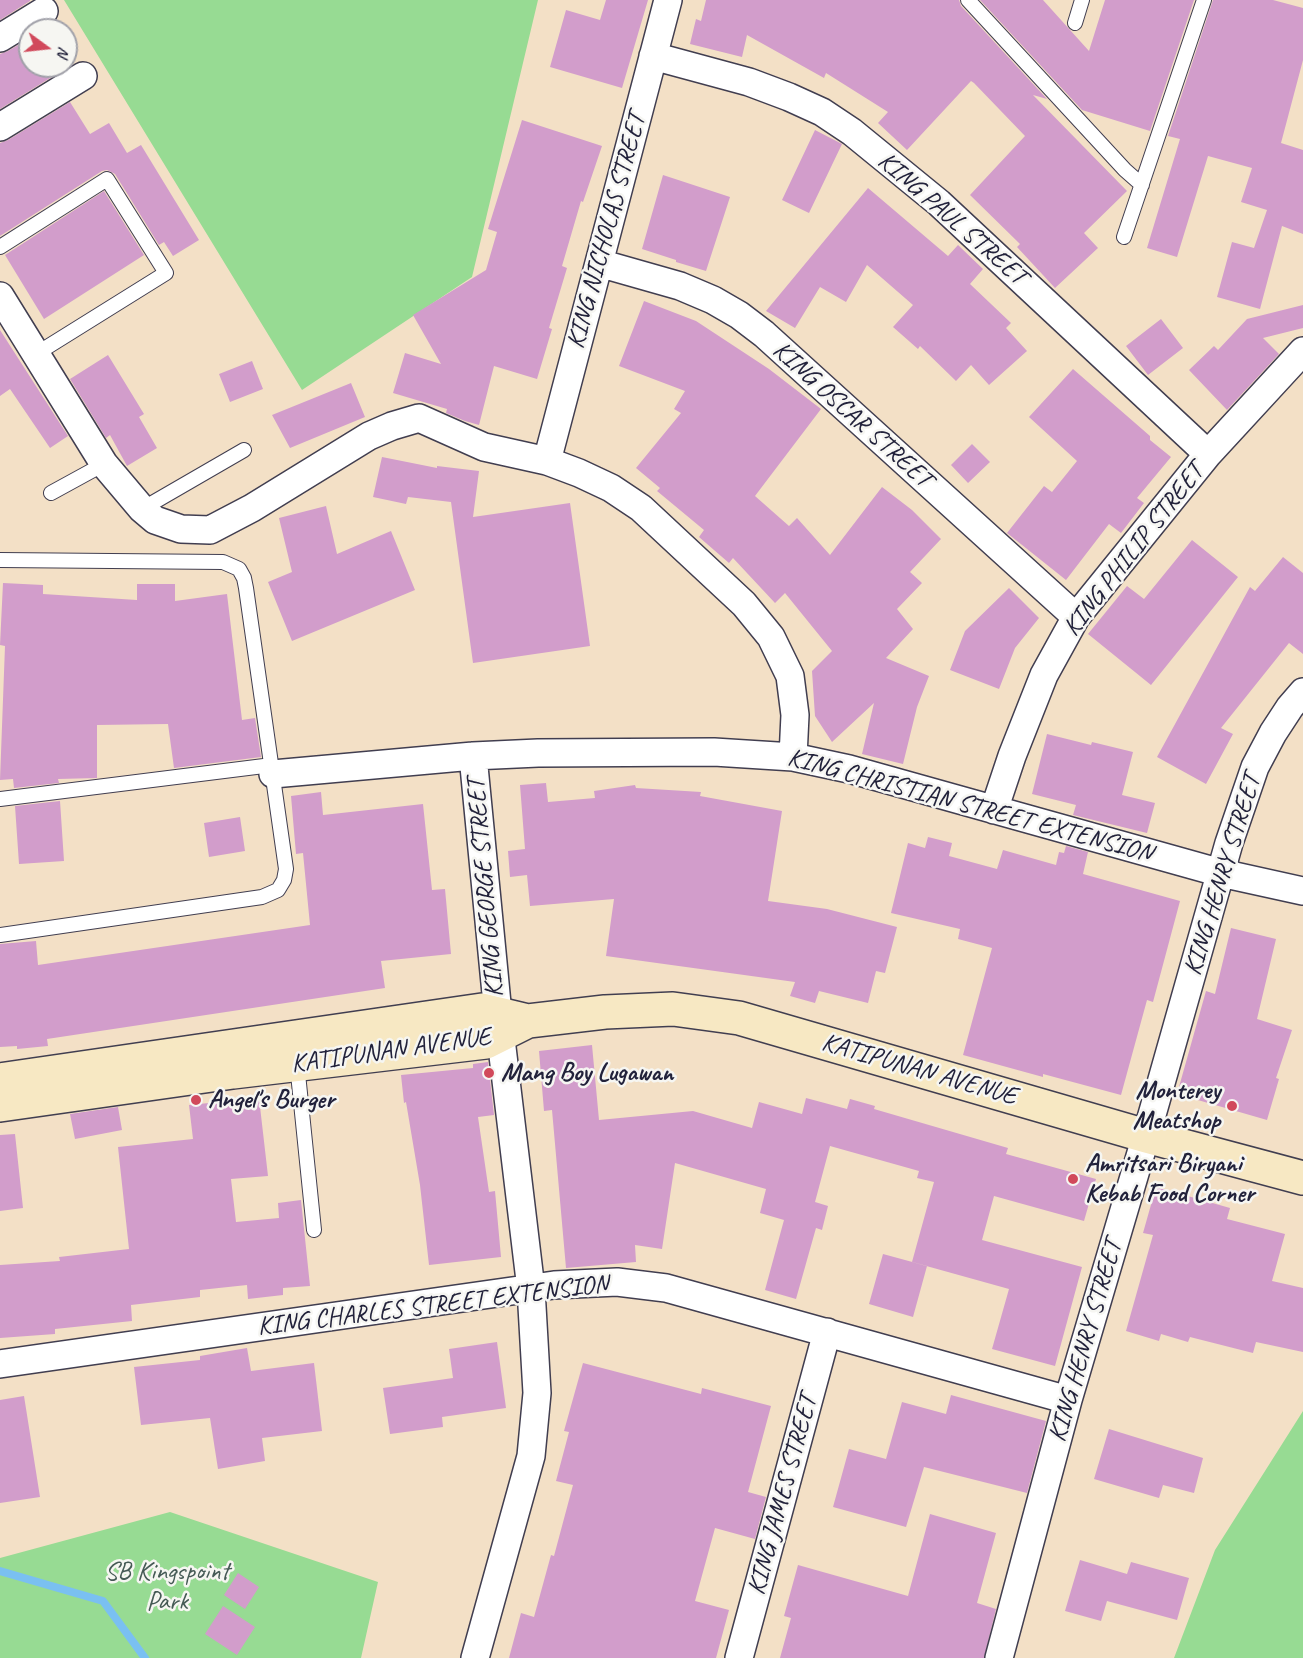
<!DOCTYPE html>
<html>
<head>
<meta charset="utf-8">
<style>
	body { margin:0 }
	#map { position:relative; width:1303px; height:1658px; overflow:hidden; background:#f3e0c6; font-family:Caveat,sans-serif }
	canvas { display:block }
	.north { position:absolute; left:18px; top:18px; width:60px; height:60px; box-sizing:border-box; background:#f6f6f2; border:2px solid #a1a1a9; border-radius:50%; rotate:105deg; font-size:16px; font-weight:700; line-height:24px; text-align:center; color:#22223b }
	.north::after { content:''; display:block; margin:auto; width:21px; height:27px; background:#d1495b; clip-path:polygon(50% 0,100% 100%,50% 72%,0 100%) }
</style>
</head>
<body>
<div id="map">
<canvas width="1303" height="1658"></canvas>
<div class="north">N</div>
</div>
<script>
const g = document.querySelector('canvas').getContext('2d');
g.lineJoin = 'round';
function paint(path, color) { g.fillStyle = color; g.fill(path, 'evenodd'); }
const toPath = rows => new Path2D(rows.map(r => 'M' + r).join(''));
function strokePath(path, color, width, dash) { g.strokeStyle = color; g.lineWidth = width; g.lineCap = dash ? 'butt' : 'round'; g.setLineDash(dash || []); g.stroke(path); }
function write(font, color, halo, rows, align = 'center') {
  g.font = font + ' Caveat,sans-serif'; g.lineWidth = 5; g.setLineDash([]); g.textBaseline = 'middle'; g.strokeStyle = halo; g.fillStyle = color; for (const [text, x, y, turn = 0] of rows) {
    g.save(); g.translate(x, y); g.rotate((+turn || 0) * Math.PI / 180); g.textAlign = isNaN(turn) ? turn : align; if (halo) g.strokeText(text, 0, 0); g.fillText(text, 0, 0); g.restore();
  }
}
paint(toPath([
	[64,0,538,0,472,277,302,390],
	[1303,1411,1303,1658,1174,1658,1215,1550],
	[170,1512,378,1582,361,1658,0,1658,0,1558]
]), '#97db93');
strokePath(toPath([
	[0,1571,103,1601,145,1658]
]), '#7ac0f1', 8);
paint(toPath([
	[0,0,30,0,30,1,0,20],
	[606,0,648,0,622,88,550,67,566,10,600,20],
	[706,0,959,0,961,6,1047,99,1033,95,1127,191,1084,233,1098,248,1055,288,1017,247,1020,244,970,195,1025,136,974,83,971,81,907,150,878,123,888,112,826,73,824,78,747,35,742,57,690,44,696,19,701,21],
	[980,0,1043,0,1089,51,1105,0,1194,0,1150,131,1082,110],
	[1213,0,1273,0,1303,8,1303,60,1281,143,1303,150,1303,234,1282,226,1260,309,1217,297,1232,242,1254,248,1267,210,1241,202,1252,168,1208,156,1177,257,1147,248,1180,139,1168,136],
	[30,38,30,66,50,66,55,75,0,109,0,54,8,51],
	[70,102,90,134,109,123,127,153,141,145,199,240,173,256,164,242,159,245,115,174,107,170,102,171,0,236,0,143,8,140],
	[522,120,602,146,583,202,581,201,562,266,567,268,549,328,552,329,537,379,494,366,479,425,465,421,446,413,447,409,393,393,405,353,441,364,413,315,486,270,497,232,488,229],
	[815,130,842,144,809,213,782,200],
	[663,175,730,197,706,271,676,262,676,260,642,249],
	[868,188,948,256,958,245,983,269,970,284,1011,323,1006,328,1027,351,989,385,971,365,956,381,920,346,918,349,893,327,913,305,867,265,846,302,820,287,795,328,766,311],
	[104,191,144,255,44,319,5,255],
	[644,301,696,321,769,369,821,409,755,496,789,526,797,518,830,555,882,487,912,510,941,539,910,572,922,583,897,609,913,629,886,658,929,676,917,707,903,764,862,754,874,703,832,742,815,716,812,671,832,651,785,593,775,603,733,558,729,563,699,537,704,530,657,491,660,488,636,468,681,413,674,409,685,391,619,366],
	[1303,305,1303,328,1263,338,1279,354,1227,410,1189,370,1214,346,1218,350,1247,319],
	[1161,319,1183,348,1148,375,1126,346],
	[0,330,68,436,50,448,10,389,0,396],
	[108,355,144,414,139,417,157,448,127,466,110,435,106,438,70,379],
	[252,361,263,389,230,402,219,374],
	[1073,369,1150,436,1150,440,1171,457,1137,498,1144,503,1121,533,1109,524,1066,580,1007,533,1044,486,1052,492,1077,461,1029,417],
	[351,383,365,417,290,448,272,415],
	[972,444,990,462,968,483,951,465],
	[382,457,437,468,437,466,479,471,473,517,570,503,590,646,473,663,451,502,408,497,406,504,373,497],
	[326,506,337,554,391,531,415,590,292,641,268,582,292,572,279,518],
	[1192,540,1238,577,1151,685,1088,634,1127,586,1144,599],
	[1283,557,1303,573,1303,654,1289,643,1221,728,1233,734,1206,784,1157,757,1250,587,1255,591],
	[3,583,43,585,43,594,137,600,137,584,175,584,175,601,227,594,242,720,255,718,261,757,174,768,168,724,97,725,97,778,58,779,59,783,14,788,13,779,0,780,5,646,0,645],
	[1009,588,1039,618,1015,648,999,689,950,670,965,631],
	[1047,734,1091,745,1092,742,1133,752,1122,795,1155,803,1147,833,1073,815,1076,805,1032,794],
	[546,783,548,802,595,798,594,791,635,785,636,788,701,792,700,796,782,811,768,901,827,909,897,927,885,973,876,971,868,1003,819,991,815,1003,790,996,795,982,606,956,614,899,530,906,527,875,510,877,508,851,525,849,520,785],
	[321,792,323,815,423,804,432,890,445,889,451,954,381,961,385,988,47,1039,48,1046,17,1049,17,1046,0,1047,0,944,36,941,38,965,310,925,303,853,296,854,291,796],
	[60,801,64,861,19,864,15,806],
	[240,817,245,851,209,857,204,823],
	[928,837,952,843,949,856,997,869,1003,850,1056,865,1059,852,1064,853,1066,846,1088,852,1083,874,1180,901,1153,1002,1147,1000,1121,1095,1043,1074,1043,1077,963,1055,992,948,958,939,960,929,891,913,908,843,925,848],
	[1231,928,1276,939,1257,1019,1292,1030,1276,1078,1279,1079,1267,1120,1177,1094,1206,991,1215,994],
	[592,1045,599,1120,693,1111,752,1128,759,1102,802,1114,806,1098,847,1109,850,1099,875,1106,874,1109,1008,1148,1006,1154,1096,1179,1084,1221,994,1196,982,1240,1082,1267,1055,1366,992,1349,1009,1289,912,1262,934,1182,917,1178,919,1171,830,1146,815,1202,828,1206,822,1230,816,1228,796,1299,765,1290,784,1220,760,1213,766,1189,675,1163,662,1249,635,1245,636,1262,566,1268,552,1110,544,1111,539,1051],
	[488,1062,494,1115,478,1117,489,1192,495,1191,501,1257,429,1265,420,1185,406,1102,404,1103,401,1075,473,1068,473,1064],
	[259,1098,268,1176,231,1179,236,1222,279,1218,278,1203,301,1200,310,1286,283,1288,283,1295,248,1299,247,1285,200,1290,200,1297,131,1305,132,1321,55,1329,55,1334,0,1338,0,1265,60,1261,59,1257,129,1249,118,1147,193,1139,189,1105],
	[118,1107,122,1130,75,1139,70,1114],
	[15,1134,23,1208,0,1211,0,1135],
	[1156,1187,1230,1208,1227,1219,1285,1234,1272,1281,1303,1288,1303,1352,1256,1342,1253,1353,1190,1337,1188,1342,1161,1334,1159,1341,1126,1331,1153,1235,1143,1233],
	[883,1254,927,1266,913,1317,869,1304],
	[497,1342,506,1408,442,1417,443,1427,390,1434,383,1388,453,1378,449,1349],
	[247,1348,251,1371,314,1363,322,1431,262,1438,265,1461,218,1469,210,1418,141,1425,134,1367,200,1360,200,1356],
	[583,1363,701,1394,702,1388,771,1406,748,1492,766,1497,755,1539,715,1528,695,1601,729,1610,716,1658,509,1658,521,1613,534,1617,551,1555,554,1556,573,1485,556,1481,569,1432,564,1431],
	[951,1395,1046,1421,1027,1493,924,1467,906,1527,833,1507,849,1449,886,1459,902,1402,946,1414],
	[24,1396,40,1497,0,1503,0,1400],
	[1109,1429,1203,1458,1194,1493,1163,1485,1159,1498,1094,1479],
	[930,1514,996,1533,977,1603,996,1609,984,1658,780,1658,791,1618,784,1616,798,1565,908,1596],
	[1080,1560,1127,1574,1131,1562,1189,1578,1177,1620,1107,1601,1101,1621,1065,1611],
	[238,1573,259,1587,245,1609,224,1595],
	[223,1606,255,1627,237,1655,205,1634]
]), '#d29dcb');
const service = toPath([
	[968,0,1125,170,1142,185],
	[1075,23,1082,0],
	[1124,237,1204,0],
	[0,247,107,179,166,273,36,354],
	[51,493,104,464],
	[142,509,244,450],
	[0,560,223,562,239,569,244,578,246,588,286,869,284,880,278,890,262,897,0,935],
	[0,799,272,765],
	[297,1064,314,1230]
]);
const minor = toPath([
	[0,38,44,11],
	[653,56,749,82,789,97,822,112,852,132,939,203,1208,454],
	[0,127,83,76],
	[599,263,680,286,713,300,739,315,764,334,1076,617],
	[0,296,104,464,142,509,155,520,181,529,210,530,252,508,369,436,392,426,419,418,484,447,547,461,579,473,611,488,641,508,744,604,771,637,790,676,795,715,793,757],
	[547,461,668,0],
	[473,756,498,1014,531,1289,537,1393,531,1456,475,1658],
	[273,774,473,756,538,753,714,752,793,757,849,769,1221,873,1303,891],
	[994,810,1012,756,1044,675,1076,617,1208,454,1303,351],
	[0,1364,554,1285,617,1282,666,1288,1068,1400],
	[739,1658,827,1332],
	[999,1658,1068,1400,1146,1136,1229,843,1255,767,1273,733,1290,707,1303,692]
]);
const secondary = toPath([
	[0,1080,482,1010,528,1021,605,1012,673,1009,739,1018,1146,1136,1303,1178],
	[0,1105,233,1072,486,1042,528,1021]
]);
strokePath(service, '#413e50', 16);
strokePath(minor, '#413e50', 30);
strokePath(secondary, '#413e50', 36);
strokePath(service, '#fff', 14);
strokePath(minor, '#fff', 27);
strokePath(secondary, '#f7e8c3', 33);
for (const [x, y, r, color] of [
	[489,1073,6,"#d1495b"],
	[196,1100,6,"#d1495b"],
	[1232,1106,6,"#d1495b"],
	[1073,1179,6,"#d1495b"]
]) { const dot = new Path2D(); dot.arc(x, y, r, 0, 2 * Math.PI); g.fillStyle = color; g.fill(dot); strokePath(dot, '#f6f6f2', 2); }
write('26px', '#22223b', '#f6f6f2', [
	["KING PAUL STREET",952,219,41],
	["KING NICHOLAS STREET",607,231,-75],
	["KING OSCAR STREET",852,415,42],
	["KING PHILIP STREET",1134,550,-52],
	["KING CHRISTIAN STREET EXTENSION",970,806,15],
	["KING HENRY STREET",1223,875,-73],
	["KING GEORGE STREET",486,888,-95],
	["KATIPUNAN AVENUE",391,1051,-8],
	["KATIPUNAN AVENUE",919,1070,16],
	["KING CHARLES STREET EXTENSION",433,1306,-7],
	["KING HENRY STREET",1086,1341,-74],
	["KING JAMES STREET",783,1495,-75]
]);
write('bold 26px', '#22223b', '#f6f6f2', [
	["Mang Boy Lugawan",501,1073],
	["Monterey",1220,1091,"right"],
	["Meatshop",1220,1121,"right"],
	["Angel's Burger",208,1100],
	["Amritsari Biryani",1085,1164],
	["Kebab Food Corner",1085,1194]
], 'left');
write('26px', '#455a55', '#f6f6f2', [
	["SB Kingspoint",167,1572],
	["Park",167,1602]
]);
</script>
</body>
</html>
